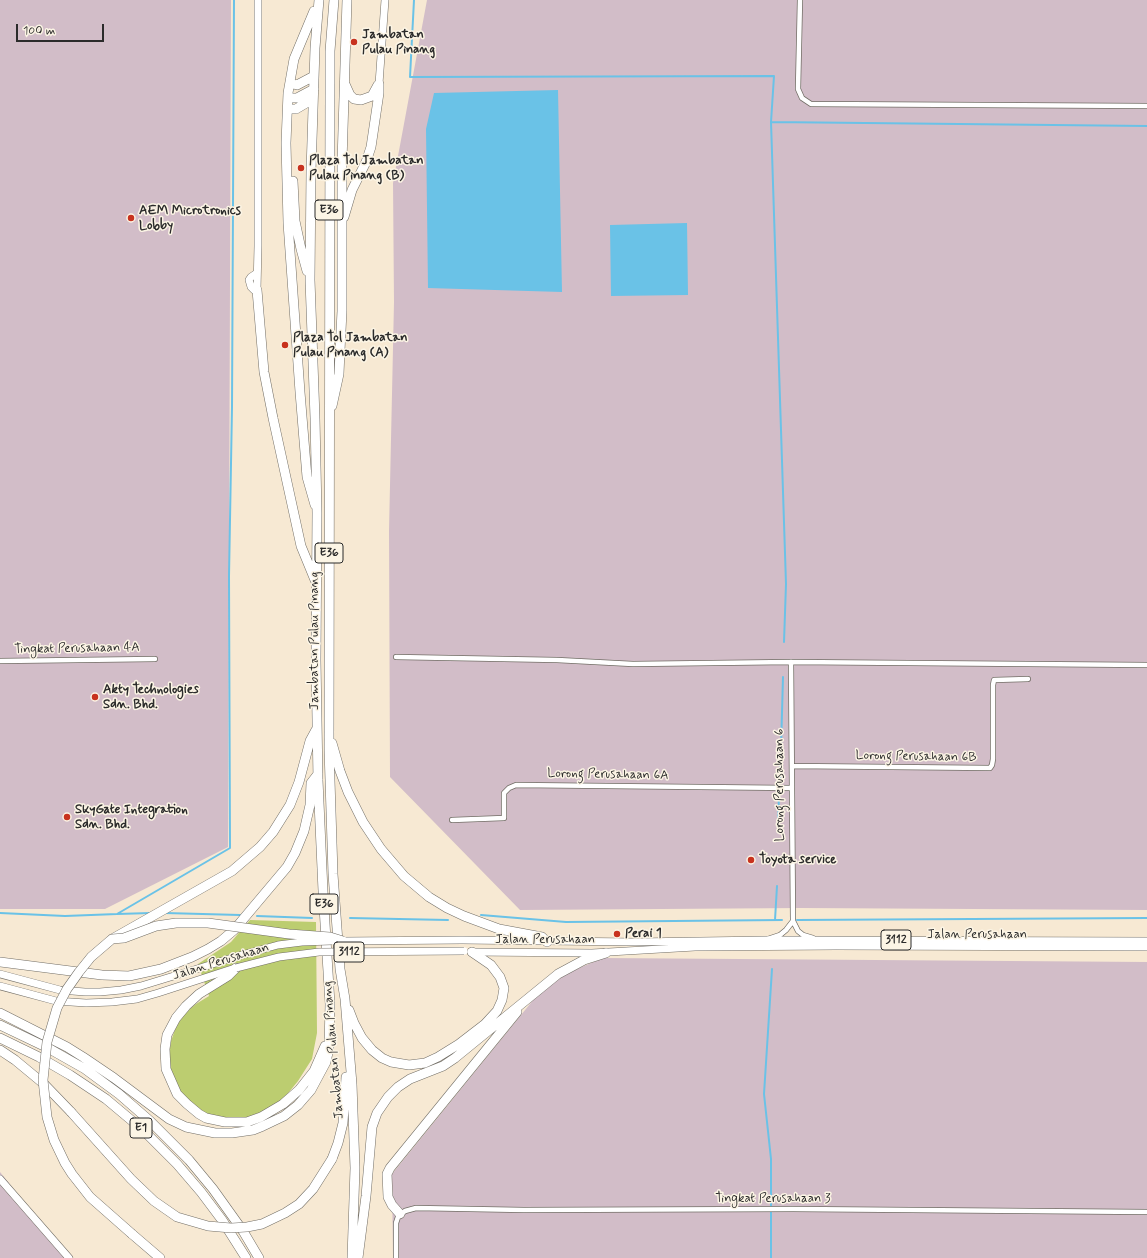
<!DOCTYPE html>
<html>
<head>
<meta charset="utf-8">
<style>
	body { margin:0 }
	#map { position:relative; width:1147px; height:1258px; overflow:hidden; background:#f7e9d3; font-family:Mynerve,sans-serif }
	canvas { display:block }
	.scale { position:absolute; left:16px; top:24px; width:88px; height:18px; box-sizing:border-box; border:2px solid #2b2b2b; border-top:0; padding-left:5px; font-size:12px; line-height:14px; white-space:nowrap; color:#2b2b2b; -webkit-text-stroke:3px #fcf5e5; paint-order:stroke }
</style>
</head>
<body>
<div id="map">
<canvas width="1147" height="1258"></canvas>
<div class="scale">100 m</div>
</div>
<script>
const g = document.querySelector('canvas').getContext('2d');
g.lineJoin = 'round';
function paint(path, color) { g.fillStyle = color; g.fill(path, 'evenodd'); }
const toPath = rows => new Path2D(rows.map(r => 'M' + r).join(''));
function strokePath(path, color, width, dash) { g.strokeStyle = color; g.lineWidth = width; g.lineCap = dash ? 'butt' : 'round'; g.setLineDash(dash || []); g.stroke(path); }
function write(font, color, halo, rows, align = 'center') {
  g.font = font + ' Mynerve,sans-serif'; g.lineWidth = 3; g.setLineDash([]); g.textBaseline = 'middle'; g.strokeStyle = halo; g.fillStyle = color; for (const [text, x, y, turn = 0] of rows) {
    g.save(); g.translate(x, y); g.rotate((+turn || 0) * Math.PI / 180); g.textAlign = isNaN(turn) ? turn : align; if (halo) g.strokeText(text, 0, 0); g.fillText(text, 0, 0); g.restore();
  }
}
paint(toPath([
	[0,0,231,0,228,847,105,909,0,909],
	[427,0,1147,0,1147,910,802,908,520,910,390,777,389,531,394,302,393,183],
	[603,958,1147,962,1147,1258,393,1258,392,1174,534,999,565,974],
	[0,1172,69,1258,0,1258]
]), '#d2bdc8');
paint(toPath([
	[250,920,316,922,317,1033,312,1059,298,1081,280,1103,253,1118,223,1120,195,1109,176,1086,171,1071,169,1056,171,1041,176,1027,184,1014,196,1004,209,996,198,964,231,942]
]), '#bccd70');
paint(toPath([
	[558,90,562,292,428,288,426,129,434,93],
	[687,223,688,295,611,296,610,225]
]), '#6ac2e7');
strokePath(toPath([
	[414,0,410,77,774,76,771,122,1147,126],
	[771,122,786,584,784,642],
	[780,783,783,677],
	[778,826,779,795],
	[0,913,65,916,117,914,230,848,229,576,232,407,234,0],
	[165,913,240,915],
	[117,914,151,913],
	[481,915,566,922,782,920],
	[257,916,312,918],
	[350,918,448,920],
	[775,920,777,886],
	[797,920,1147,918],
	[771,1258,771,1159,764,1094,772,969]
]), '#6ac2e7', 2);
const street = toPath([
	[800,0,798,89,802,98,811,104,1147,106],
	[396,657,557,660,633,664,791,662,1147,665],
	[0,661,155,659],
	[792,766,990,768,992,765,993,759,993,685,994,680,1028,679],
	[452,820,504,818,504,793,509,788,516,785,791,788],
	[793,921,798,931,803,935,813,938],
	[768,939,780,935,786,930,793,921,791,662],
	[396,1258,396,1223,398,1217,405,1211,416,1208,524,1210,793,1209,1147,1212]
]);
const secondary = toPath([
	[379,84,385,0],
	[257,273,251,277,249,280,251,287,254,290,257,290,258,246,258,0],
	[0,1179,69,1258]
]);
const primary = toPath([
	[343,941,462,940,635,942,766,940,1147,941],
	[471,952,592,953,695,947,836,946,1147,947],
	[0,974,60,990,85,992,100,992,121,990,141,986,200,968],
	[0,986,56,1001,86,1003,112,1002,137,999,158,993,235,968]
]);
const highway = toPath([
	[334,0,330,51,330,84,329,749,333,874,340,969,345,999,352,1084,355,1168,352,1258],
	[314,11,294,59,288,93,286,143,288,223,300,392,307,477,315,505],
	[293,84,297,85,314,76],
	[345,84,350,95,354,99,361,100,372,96,378,85],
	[291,98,297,98,314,89],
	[291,109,296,109,313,99],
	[293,181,295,221,301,249,307,271],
	[344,217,352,190,366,162,371,147,379,93,379,84],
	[257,290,264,372,273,418,301,546,315,580],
	[332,406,339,374,340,351,342,311,342,162,347,0],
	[332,743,340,771,348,792,363,822,381,849,404,876,429,897,447,908,464,916,499,929,542,937,547,942],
	[112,939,232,871,260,847,273,832,290,805,299,782,310,741,316,730],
	[0,962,102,975,129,976,161,969,192,957,208,949,221,941,234,930,287,867,295,853,304,831,310,805,311,783,318,774],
	[236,968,228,976,199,994,186,1006,176,1018,167,1035,165,1049,166,1069,177,1094,187,1104,199,1114,206,1118,225,1122,247,1122,261,1117,283,1104,299,1090,314,1071,325,1046],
	[349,1010,354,1023,362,1038,372,1050,382,1058,391,1062,409,1065,425,1063,438,1057,459,1044,485,1024,497,1011,502,1000,504,988,500,977,491,965,472,952],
	[0,1013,67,1047,83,1057,114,1078,169,1119,186,1127,215,1133,232,1133,253,1130,263,1126,284,1116,298,1105,311,1090,326,1062,329,1048,330,1004,323,891,318,780,316,660,317,513,315,418,310,280,311,171,315,48,319,0],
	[0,1025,48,1048,85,1069,119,1094,150,1121,189,1160,213,1189,243,1231,259,1258],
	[0,1038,39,1057,70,1075,106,1099,143,1130,177,1164,201,1192,222,1220,246,1258],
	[0,1050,15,1060,44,1084,71,1112],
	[332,1159,338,1143,343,1123,346,1077],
	[400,1214,392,1205,388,1197,387,1174,390,1168,517,1012],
	[132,1234,160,1258],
	[358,1258,366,1196,372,1127,377,1113,388,1097,398,1087,410,1079,443,1066,455,1058,558,974,584,960,606,953]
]);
strokePath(street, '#726e66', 6);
strokePath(secondary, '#726e66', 8);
strokePath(primary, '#726e66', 8);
strokePath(highway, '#726e66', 10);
strokePath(street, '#fff', 4.5);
strokePath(secondary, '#fff', 7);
strokePath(primary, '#fff', 7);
strokePath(highway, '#fff', 9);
const primaryBridge = toPath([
	[200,968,238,956,278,945,302,942,332,941],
	[236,968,279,957,319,952,464,951]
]);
const highwayBridge = toPath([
	[71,1112,131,1179,154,1201,177,1217,208,1226,231,1228,247,1227,262,1224,285,1213,299,1204,313,1189,332,1159],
	[132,1234,90,1197,72,1174,65,1163,54,1140,47,1117,43,1080,47,1042,57,1008,67,989,79,972,91,957,112,939,124,938,156,926,176,923,208,923,289,934,330,937,343,941]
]);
strokePath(primaryBridge, '#726e66', 8, []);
strokePath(highwayBridge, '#726e66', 10, []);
strokePath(primaryBridge, '#fff', 7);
strokePath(highwayBridge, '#fff', 9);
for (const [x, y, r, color] of [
	[354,42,4,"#c8321e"],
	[301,168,4,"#c8321e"],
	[131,218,4,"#c8321e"],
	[285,345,4,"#c8321e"],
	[95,697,4,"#c8321e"],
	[67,817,4,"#c8321e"],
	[751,860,4,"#c8321e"],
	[617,934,4,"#c8321e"]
]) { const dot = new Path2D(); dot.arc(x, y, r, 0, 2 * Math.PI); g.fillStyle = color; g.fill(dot); strokePath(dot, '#fcf5e5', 1.5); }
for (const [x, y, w] of [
	[329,210,28],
	[329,553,28],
	[324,904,28],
	[896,940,30],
	[349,952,30],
	[141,1128,22]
]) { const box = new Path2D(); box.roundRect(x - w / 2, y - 10, w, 20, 3); g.fillStyle = '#fcf5e5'; g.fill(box); strokePath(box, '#2b2b2b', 1); }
write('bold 12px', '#2b2b2b', null, [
	["E36",329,210],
	["E36",329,553],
	["E36",324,904],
	["3112",896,940],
	["3112",349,952],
	["E1",141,1128]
]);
write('bold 13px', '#2b2b2b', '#fcf5e5', [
	["Jambatan",362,35],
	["Pulau Pinang",362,50],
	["Plaza Tol Jambatan",309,161],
	["Pulau Pinang (B)",309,176],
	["AEM Microtronics",139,211],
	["Lobby",139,226],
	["Plaza Tol Jambatan",293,338],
	["Pulau Pinang (A)",293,353],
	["Akty Technologies",103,690],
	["Sdn. Bhd.",103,705],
	["SkyGate Integration",75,810],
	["Sdn. Bhd.",75,825],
	["Toyota service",759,860],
	["Perai 1",625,934]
], 'left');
write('13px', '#2b2b2b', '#fcf5e5', [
	["Jambatan Pulau Pinang",315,641,-90],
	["Tingkat Perusahaan 4A",77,649,-1],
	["Lorong Perusahaan 6B",916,757,1],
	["Lorong Perusahaan 6A",608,775,1],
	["Lorong Perusahaan 6",780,785,-90],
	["Jalan Perusahaan",977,935],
	["Jalan Perusahaan",545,940],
	["Jalan Perusahaan",221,962,-17],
	["Jambatan Pulau Pinang",334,1050,-95],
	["Tingkat Perusahaan 3",773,1199]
]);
</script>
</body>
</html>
